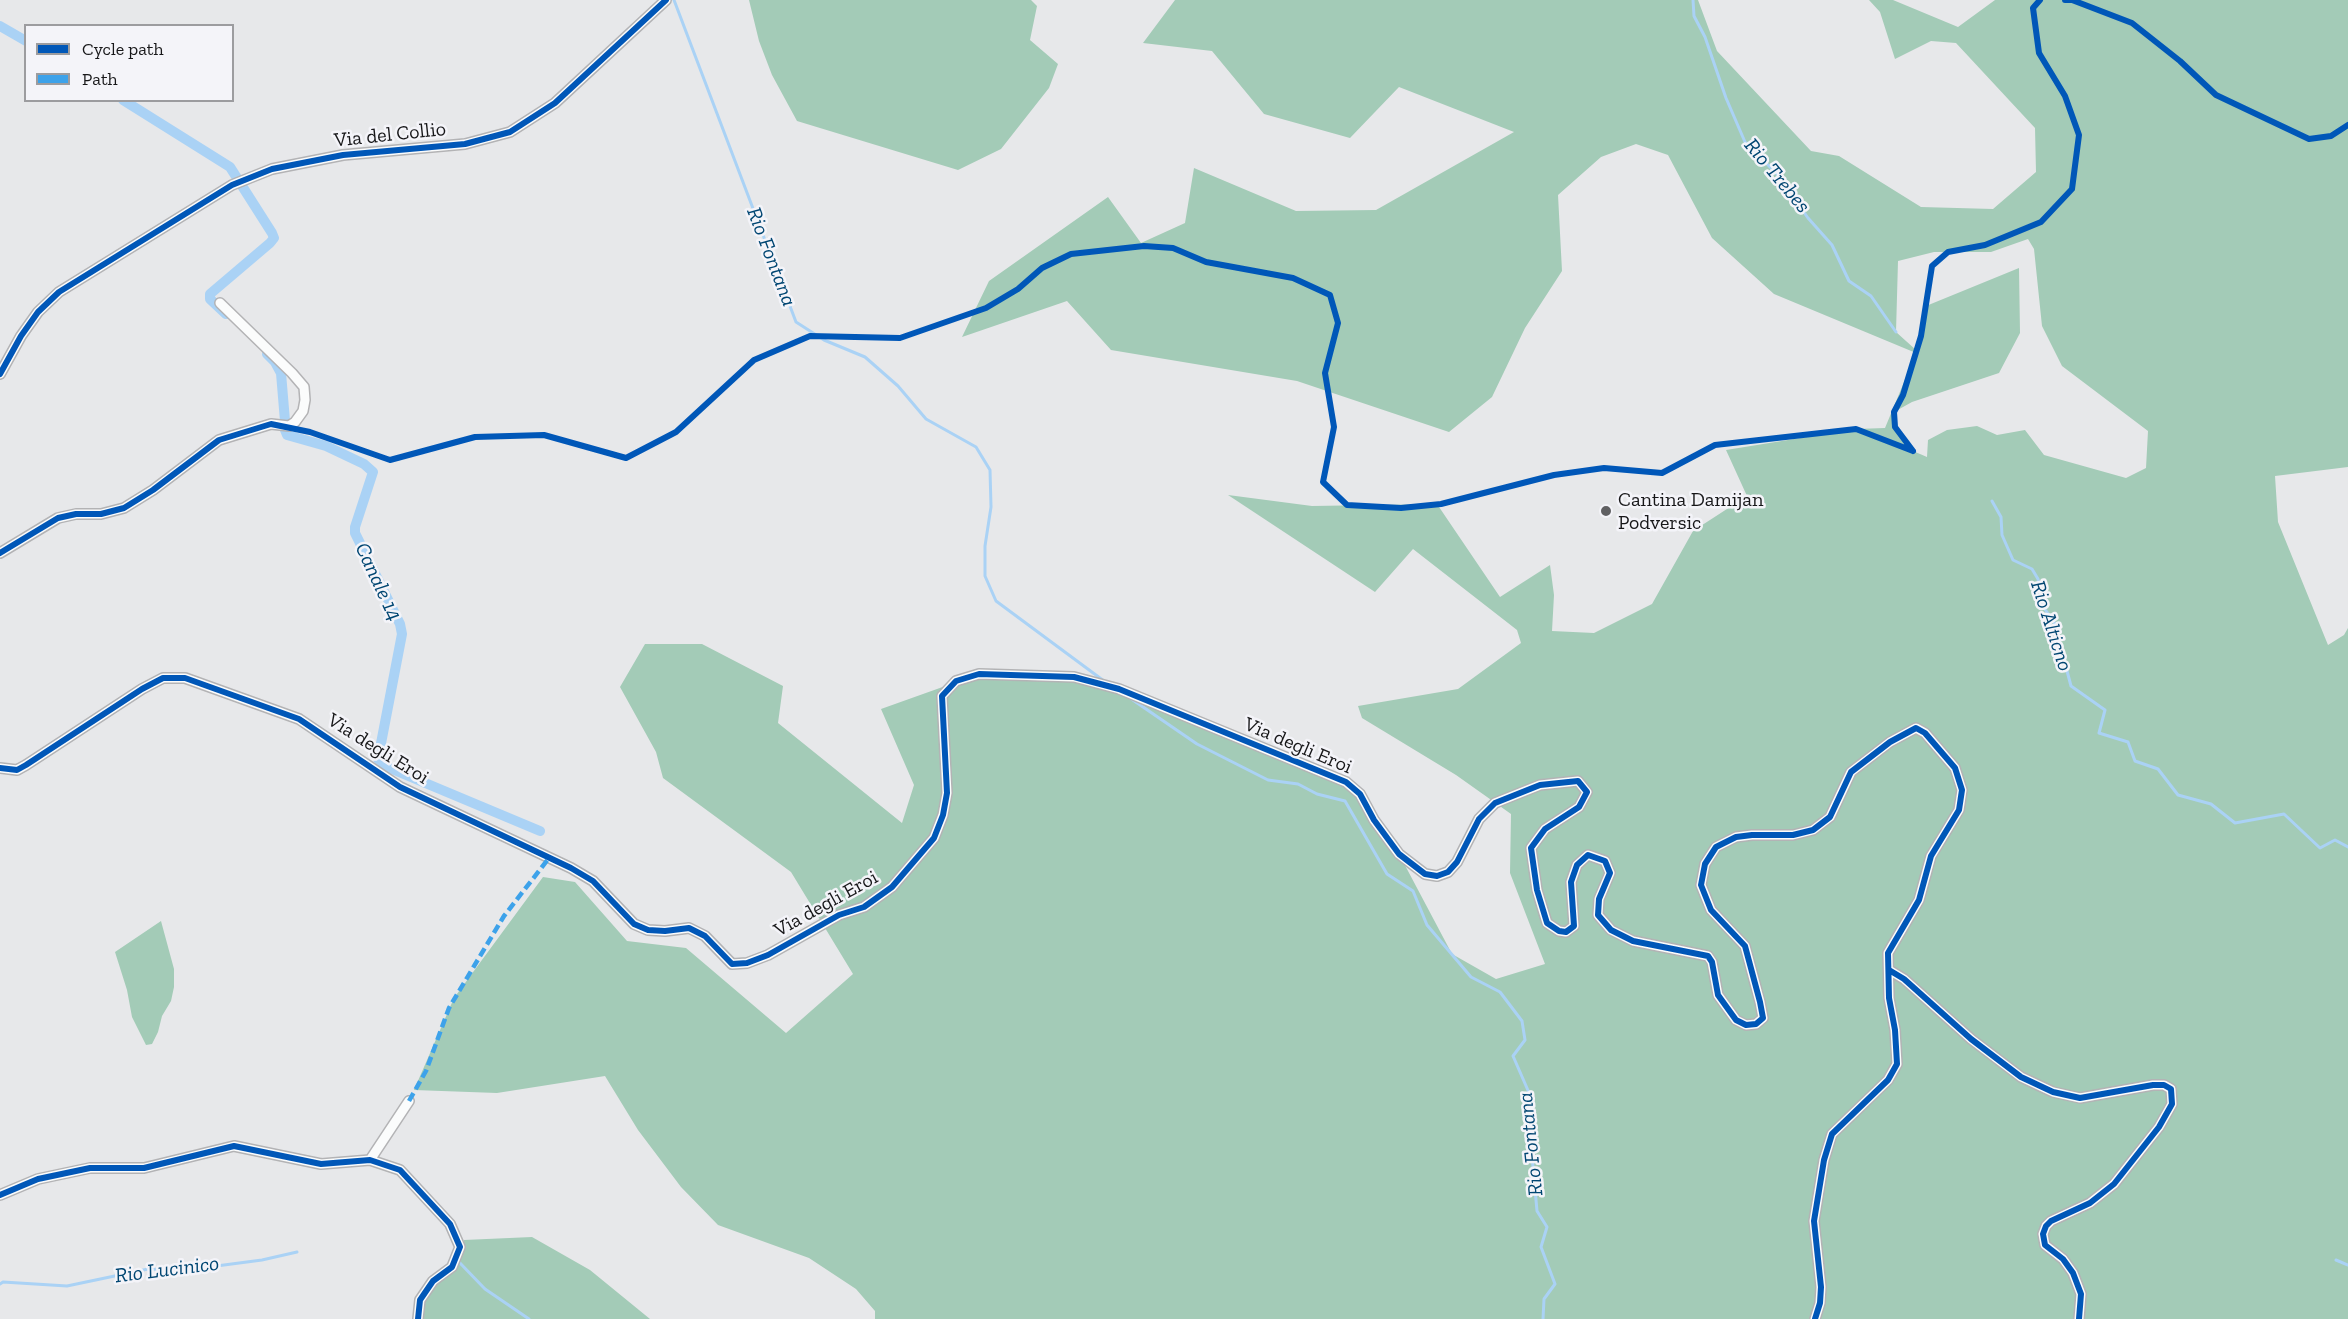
<!DOCTYPE html>
<html>
<head>
<meta charset="utf-8">
<style>
	body { margin:0 }
	#map { position:relative; width:2348px; height:1319px; overflow:hidden; background:#e7e8ea; font-family:"Zilla Slab",serif }
	canvas { display:block }
	.legend { position:absolute; left:24px; top:24px; width:210px; height:78px; box-sizing:border-box; background:#f4f4f9; border:2px solid #9c9c9f; margin:0; padding:8px 10px; list-style:none; font-size:18px; color:#171719 }
	.legend li { display:flex; align-items:center; gap:12px; height:30px }
	.legend b { width:30px; border:2px solid #9c9c9f }
</style>
</head>
<body>
<div id="map">
<canvas width="2348" height="1319"></canvas>
<ul class="legend">
<li><b style="height:8px;background:#0057b8"></b>Cycle path</li>
<li><b style="height:8px;background:#3da2ea"></b>Path</li>
</ul>
</div>
<script>
const g = document.querySelector('canvas').getContext('2d');
g.lineJoin = 'round';
function paint(path, color) { g.fillStyle = color; g.fill(path, 'evenodd'); }
const toPath = rows => new Path2D(rows.map(r => 'M' + r).join(''));
function strokePath(path, color, width, dash) { g.strokeStyle = color; g.lineWidth = width; g.lineCap = dash ? 'butt' : 'round'; g.setLineDash(dash || []); g.stroke(path); }
function write(font, color, halo, rows, align = 'center') {
  g.font = font + ' "Zilla Slab",serif'; g.lineWidth = 5; g.setLineDash([]); g.textBaseline = 'middle'; g.strokeStyle = halo; g.fillStyle = color; for (const [text, x, y, turn = 0] of rows) {
    g.save(); g.translate(x, y); g.rotate((+turn || 0) * Math.PI / 180); g.textAlign = isNaN(turn) ? turn : align; if (halo) g.strokeText(text, 0, 0); g.fillText(text, 0, 0); g.restore();
  }
}
paint(toPath([
	[749,0,1031,0,1037,6,1030,40,1058,64,1049,88,1001,149,958,170,797,121,772,75,759,41],
	[1175,0,1698,0,1717,51,1811,151,1839,156,1921,207,1993,209,2036,172,2035,128,1956,43,1931,41,1895,59,1880,12,1869,0,1893,0,1958,27,1995,0,2348,0,2348,467,2275,476,2278,522,2328,645,2344,635,2348,628,2348,1319,875,1319,875,1311,856,1289,809,1258,718,1225,681,1187,638,1130,605,1076,497,1093,414,1090,454,998,543,877,575,882,627,941,686,948,786,1033,853,974,791,872,663,778,656,752,620,687,645,644,702,644,783,686,778,723,902,823,914,785,881,709,979,674,1074,677,1119,689,1346,782,1399,854,1452,954,1496,979,1545,964,1510,873,1511,814,1456,775,1362,718,1358,706,1458,689,1521,643,1517,630,1413,549,1375,592,1228,495,1312,506,1437,504,1500,597,1550,565,1554,595,1552,631,1594,633,1652,604,1693,531,1747,496,1726,450,1856,429,1885,428,1916,353,1774,294,1712,238,1668,155,1636,144,1601,157,1558,195,1562,271,1525,328,1492,397,1449,432,1297,381,1111,350,1067,301,962,337,989,281,1108,197,1141,243,1185,223,1194,168,1296,211,1376,210,1514,132,1399,87,1350,138,1264,114,1212,51,1143,43],
	[2028,239,2034,249,2042,326,2062,366,2148,431,2146,468,2126,478,2044,455,2025,430,1997,435,1977,426,1947,430,1928,440,1927,457,1913,451,1895,427,1894,412,1912,402,1999,373,2020,333,2019,268,1926,306,1916,350,1896,332,1898,261,1934,252,1991,252],
	[161,921,174,969,174,987,171,1001,162,1016,158,1032,152,1044,146,1045,132,1017,127,990,115,952],
	[532,1237,590,1270,650,1319,420,1319,423,1291,459,1262,464,1240]
]), '#a3cbb7');
strokePath(toPath([
	[674,0,796,322,824,340,865,357,898,386,926,419,976,447,990,470,991,507,985,546,985,576,996,601,1104,681],
	[1693,0,1694,16,1705,37,1726,98,1745,142,1777,174,1808,218,1832,245,1849,281,1871,296,1896,332],
	[1992,501,2001,517,2002,535,2013,560,2032,569,2038,579,2044,608,2054,622,2071,686,2105,710,2099,733,2128,742,2135,761,2158,769,2178,795,2211,804,2235,823,2284,814,2320,848,2335,840,2348,847],
	[1127,696,1197,744,1268,780,1298,784,1317,794,1345,801,1387,874,1413,891,1427,925,1471,977,1500,992,1522,1021,1525,1040,1513,1056,1530,1095,1530,1134,1537,1211,1547,1227,1541,1247,1555,1284,1544,1299,1543,1319],
	[2336,1260,2348,1265],
	[459,1262,485,1289,529,1319],
	[0,1284,3,1282,67,1286,148,1269,186,1270,262,1260,297,1252]
]), '#aad2f5', 3);
strokePath(toPath([
	[0,26,26,41],
	[123,100,230,167,272,233,274,238,270,243,210,294,210,299,226,314],
	[267,354,275,362,281,373,285,421],
	[285,430,287,435,326,446,364,464,373,472,355,527,355,533,400,624,402,634,378,759,387,767,540,831]
]), '#aad2f5', 10);
const street = toPath([
	[0,374,21,336,38,312,59,292,232,185,272,169,343,155,465,144,510,132,555,103,666,0],
	[0,553,58,518,76,514,101,514,124,508,153,490,219,440,271,424,289,426,295,422,303,411,305,400,304,387,292,373,220,303],
	[0,768,17,770,26,765,142,689,163,678,185,678,299,719,400,787,571,868,593,881,634,924,648,930,665,931,689,928,705,936,732,964,747,963,768,955,839,915,864,907,892,887,934,838,943,815,947,793,942,696,956,681,979,674,1074,677,1119,689,1346,782,1360,794,1374,820,1399,854,1425,874,1437,876,1448,872,1457,862,1479,819,1495,803,1540,785,1578,781,1587,792,1579,807,1545,829,1531,848,1537,890,1547,923,1559,931,1566,932,1574,926,1571,882,1577,865,1588,855,1605,861,1610,873,1599,899,1598,915,1611,930,1633,941,1708,956,1712,962,1718,995,1736,1020,1746,1025,1756,1024,1763,1018,1760,1002,1745,946,1711,910,1701,885,1705,864,1716,847,1736,837,1752,835,1793,835,1813,830,1830,817,1851,772,1890,742,1916,728,1925,733,1955,768,1962,790,1959,810,1931,856,1919,900,1888,953,1889,998,1895,1030,1897,1064,1888,1080,1832,1134,1824,1160,1814,1221,1821,1287,1820,1303,1815,1319],
	[1889,970,1904,979,1971,1039,2021,1077,2053,1092,2080,1098,2153,1085,2164,1085,2171,1089,2172,1104,2159,1127,2114,1184,2090,1203,2051,1221,2046,1226,2043,1234,2045,1245,2063,1259,2073,1273,2081,1294,2079,1319],
	[370,1160,409,1101],
	[0,1195,38,1179,90,1168,144,1168,234,1146,321,1164,370,1160,400,1170,450,1224,460,1247,452,1267,433,1281,420,1300,418,1319]
]);
strokePath(street, '#b3b3b5', 12);
strokePath(street, '#fbfcfc', 9);
strokePath(toPath([
	[409,1101,426,1071,449,1008,504,916,549,858]
]), '#3da2ea', 4.5, [9, 4.5]);
strokePath(toPath([
	[2065,0,2072,0,2132,23,2180,61,2216,95,2309,139,2331,136,2348,125],
	[0,374,21,336,38,312,59,292,232,185,272,169,343,155,465,144,510,132,555,103,666,0],
	[1913,451,1895,427,1894,412,1903,395,1921,336,1932,266,1948,252,1985,245,2041,222,2072,189,2079,135,2065,96,2039,53,2033,8,2040,0],
	[0,553,58,518,76,514,101,514,124,508,153,490,219,440,271,424,310,432,390,460,475,437,544,435,626,458,676,432,754,360,810,336,900,338,986,308,1018,289,1042,268,1071,254,1144,246,1173,248,1206,262,1293,278,1330,295,1338,323,1325,373,1334,427,1323,482,1347,505,1401,508,1441,504,1554,475,1604,468,1662,473,1715,445,1856,429,1913,451],
	[0,768,17,770,26,765,142,689,163,678,185,678,299,719,400,787,571,868,593,881,634,924,648,930,665,931,689,928,705,936,732,964,747,963,768,955,839,915,864,907,892,887,934,838,943,815,947,793,942,696,956,681,979,674,1074,677,1119,689,1346,782,1360,794,1374,820,1399,854,1425,874,1437,876,1448,872,1457,862,1479,819,1495,803,1540,785,1578,781,1587,792,1579,807,1545,829,1531,848,1537,890,1547,923,1559,931,1566,932,1574,926,1571,882,1577,865,1588,855,1605,861,1610,873,1599,899,1598,915,1611,930,1633,941,1708,956,1712,962,1718,995,1736,1020,1746,1025,1756,1024,1763,1018,1760,1002,1745,946,1711,910,1701,885,1705,864,1716,847,1736,837,1752,835,1793,835,1813,830,1830,817,1851,772,1890,742,1916,728,1925,733,1955,768,1962,790,1959,810,1931,856,1919,900,1888,953,1889,998,1895,1030,1897,1064,1888,1080,1832,1134,1824,1160,1814,1221,1821,1287,1820,1303,1815,1319],
	[1889,970,1904,979,1971,1039,2021,1077,2053,1092,2080,1098,2153,1085,2164,1085,2171,1089,2172,1104,2159,1127,2114,1184,2090,1203,2051,1221,2046,1226,2043,1234,2045,1245,2063,1259,2073,1273,2081,1294,2079,1319],
	[0,1195,38,1179,90,1168,144,1168,234,1146,321,1164,370,1160,400,1170,450,1224,460,1247,452,1267,433,1281,420,1300,418,1319]
]), '#0057b8', 6);
for (const [x, y, r, color] of [
	[1606,511,6,"#606062"]
]) { const dot = new Path2D(); dot.arc(x, y, r, 0, 2 * Math.PI); g.fillStyle = color; g.fill(dot); strokePath(dot, '#f4f4f9', 2); }
write('20px', '#171719', '#f4f4f9', [
	["Via del Collio",390,135,-6],
	["Via degli Eroi",1298,746,23],
	["Via degli Eroi",378,749,32],
	["Via degli Eroi",826,904,-29]
]);
write('20px', '#171719', '#f4f4f9', [
	["Cantina Damijan",1618,500],
	["Podversic",1618,523]
], 'left');
write('italic 21px', '#004672', '#f4f4f9', [
	["Rio Trebes",1777,176,50],
	["Rio Fontana",771,257,69],
	["Canale 14",378,582,65],
	["Rio Alticno",2051,626,72],
	["Rio Fontana",1531,1144,-96],
	["Rio Lucinico",167,1270,-7]
]);
</script>
</body>
</html>
